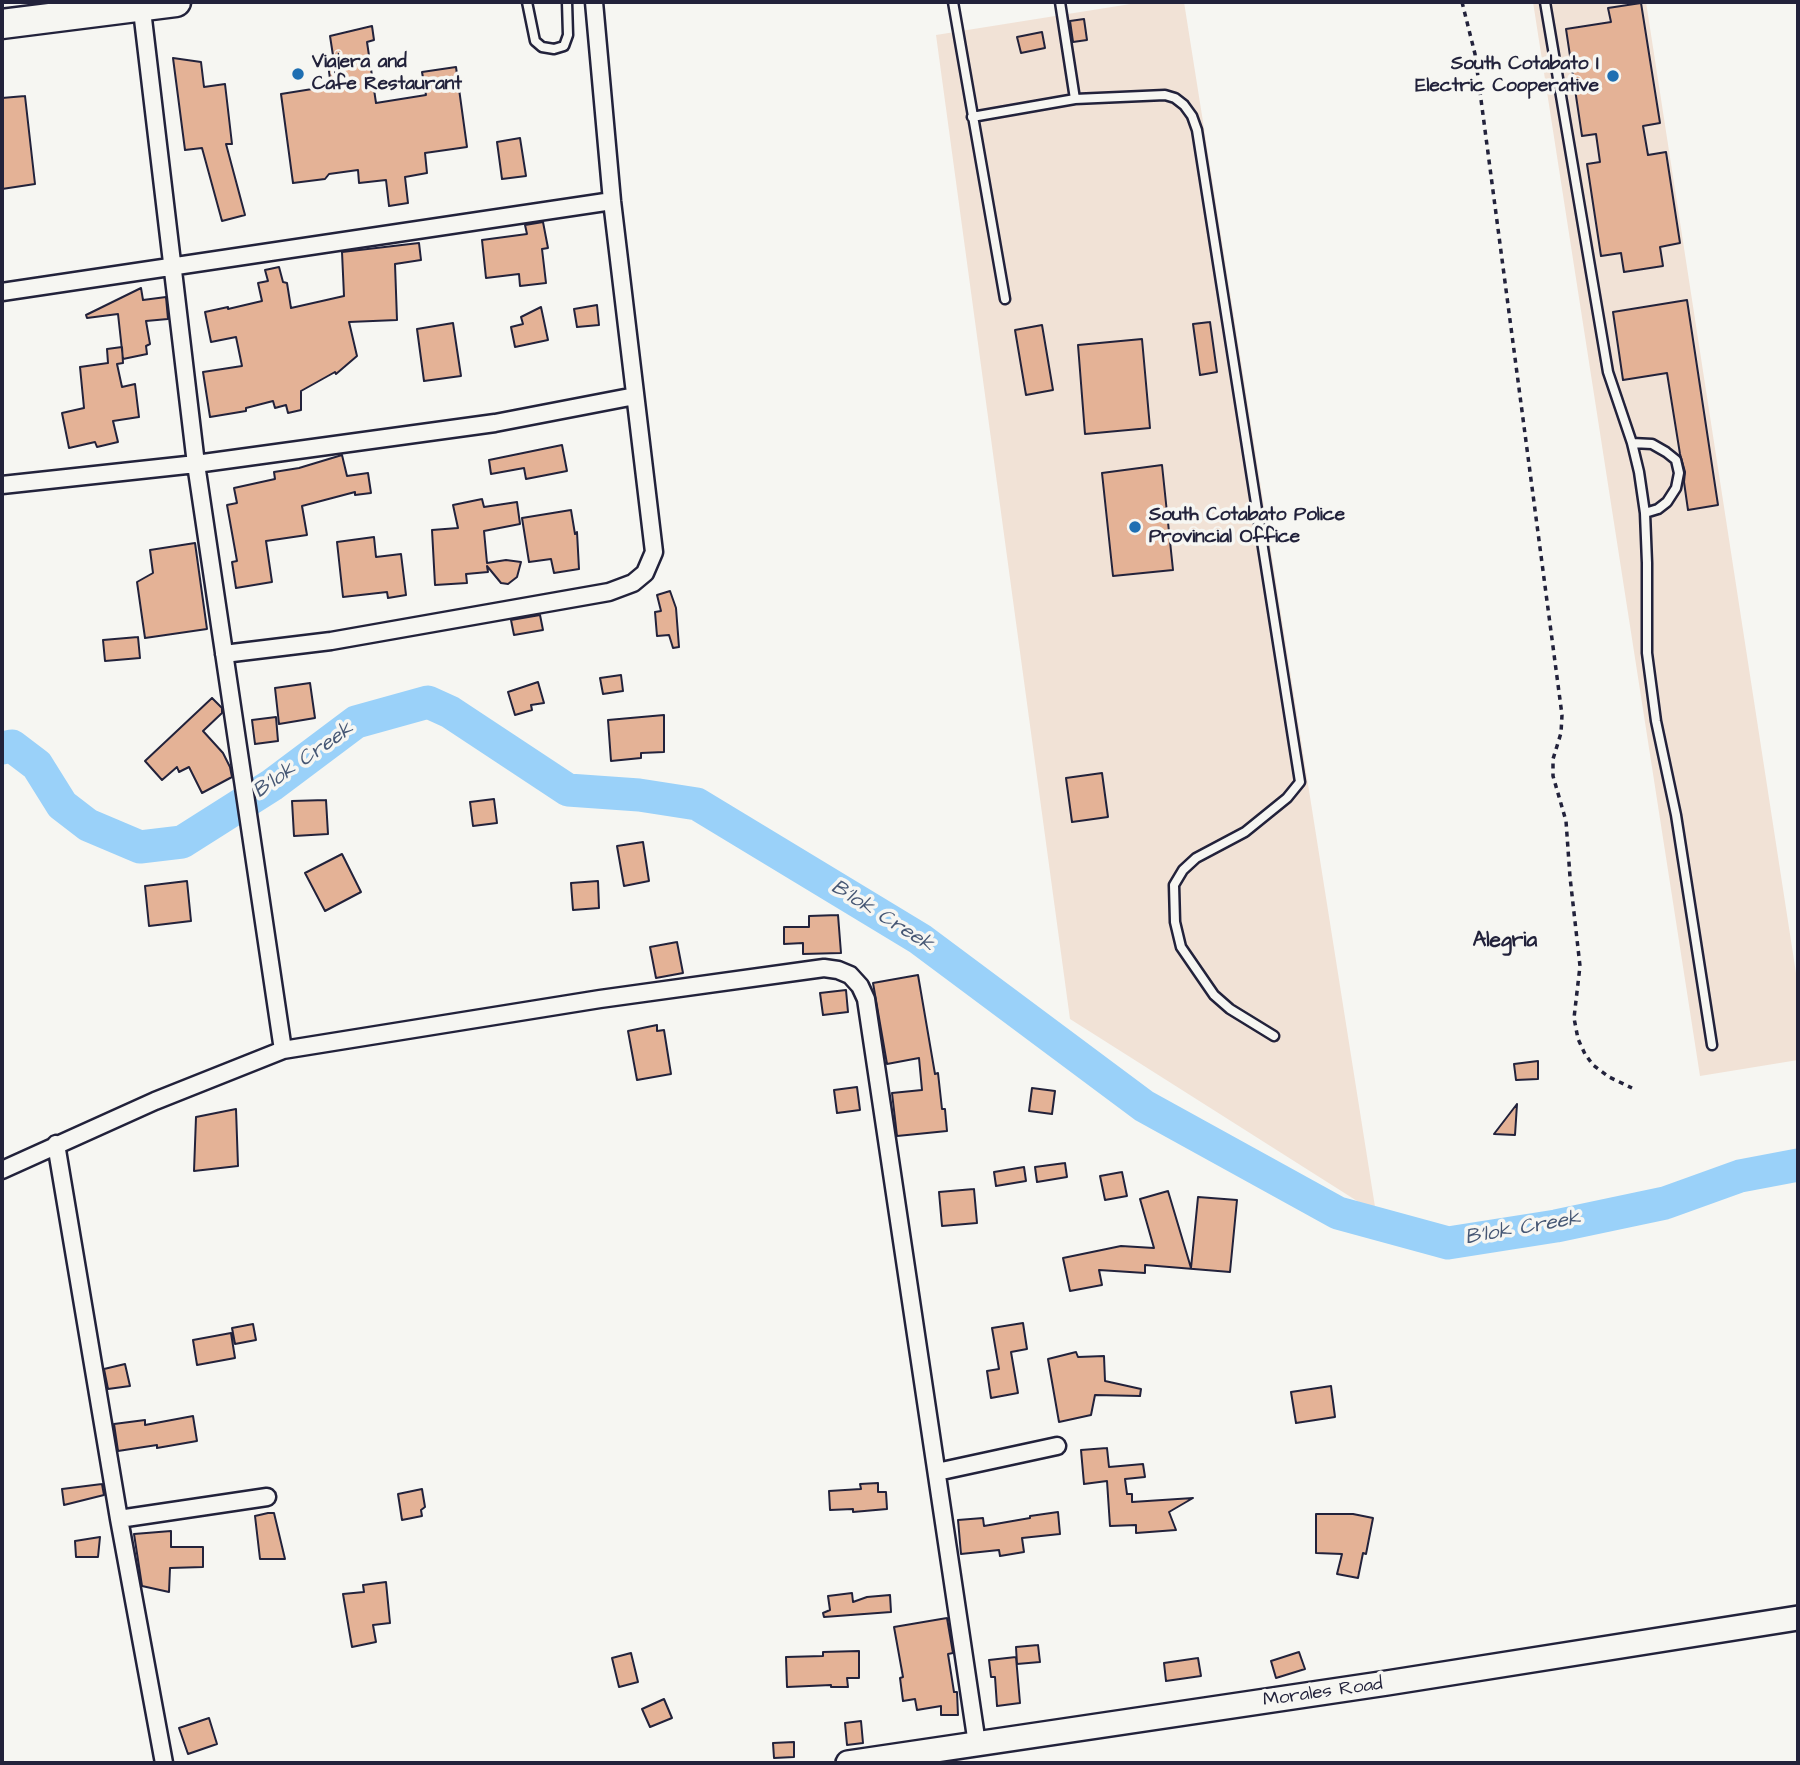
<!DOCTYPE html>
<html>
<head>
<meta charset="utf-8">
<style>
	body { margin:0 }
	#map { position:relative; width:1800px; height:1765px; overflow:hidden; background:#f6f6f2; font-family:"Architects Daughter",sans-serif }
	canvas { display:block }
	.frame { position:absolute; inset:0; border:4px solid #22223b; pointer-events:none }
</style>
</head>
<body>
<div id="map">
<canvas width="1800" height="1765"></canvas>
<div class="frame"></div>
</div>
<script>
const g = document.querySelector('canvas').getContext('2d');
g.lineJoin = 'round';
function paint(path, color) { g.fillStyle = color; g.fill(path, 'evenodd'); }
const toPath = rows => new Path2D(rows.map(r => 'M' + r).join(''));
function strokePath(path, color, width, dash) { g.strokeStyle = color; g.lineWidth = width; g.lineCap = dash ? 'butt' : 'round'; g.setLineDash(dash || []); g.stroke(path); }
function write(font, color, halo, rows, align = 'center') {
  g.font = font + ' "Architects Daughter",sans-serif'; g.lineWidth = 7; g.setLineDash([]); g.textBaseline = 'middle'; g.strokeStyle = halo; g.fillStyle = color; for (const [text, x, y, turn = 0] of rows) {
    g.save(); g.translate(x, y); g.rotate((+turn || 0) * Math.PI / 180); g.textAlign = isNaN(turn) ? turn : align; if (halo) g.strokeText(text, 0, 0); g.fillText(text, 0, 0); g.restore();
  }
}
paint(toPath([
	[1143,2,1184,2,1376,1213,1070,1019,936,35],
	[1533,2,1646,2,1798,986,1798,1060,1700,1076]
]), '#f1e2d6');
strokePath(toPath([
	[2,748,12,746,37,765,62,805,88,825,140,847,182,842,272,785,356,722,428,702,450,712,568,790,639,795,697,804,920,939,1144,1106,1338,1213,1448,1243,1556,1226,1665,1203,1740,1176,1798,1165]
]), '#9ad1f9', 33);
const building = toPath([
	[1641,3,1660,123,1643,126,1648,155,1666,152,1680,243,1660,247,1663,266,1624,272,1621,253,1601,256,1587,164,1600,162,1596,134,1582,136,1566,29,1611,22,1608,8,1641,3],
	[1084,19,1087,40,1073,42,1070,21,1084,19],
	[372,26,374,40,367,42,376,103,426,95,422,72,456,67,467,147,425,153,427,173,405,177,408,203,389,206,386,180,359,183,358,170,329,174,325,179,293,183,281,94,331,86,328,64,334,62,330,36,372,26],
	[1042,32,1045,48,1021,53,1017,37,1042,32],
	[173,58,201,62,204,87,225,84,232,144,226,144,245,215,222,221,202,148,185,150,173,58],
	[25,96,35,184,2,189,2,98,25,96],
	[520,138,526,176,502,179,497,142,520,138],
	[543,222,548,248,542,249,546,283,520,286,519,274,486,278,482,240,527,234,525,225,543,222],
	[419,243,421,260,395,264,397,320,349,322,357,356,336,374,335,372,301,391,301,410,288,413,286,405,275,408,273,401,246,408,246,411,210,417,203,372,242,366,236,337,211,342,205,312,228,307,228,309,262,301,258,283,268,281,265,270,279,267,283,282,287,283,291,308,344,296,342,252,419,243],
	[141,288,143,300,166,297,168,319,146,321,150,344,146,346,147,354,123,359,118,314,87,318,86,315,141,288],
	[1687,300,1718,505,1688,510,1684,482,1685,472,1680,454,1667,373,1623,380,1613,312,1687,300],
	[597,305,599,325,577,327,574,309,597,305],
	[541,307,548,340,515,347,511,327,523,324,521,317,541,307],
	[1210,322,1217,372,1200,375,1193,324,1210,322],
	[453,323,461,376,424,381,417,329,453,323],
	[1042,325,1053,390,1026,395,1015,330,1042,325],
	[1142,339,1150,428,1085,434,1078,345,1142,339],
	[122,347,123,363,117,364,122,387,135,384,139,417,113,421,118,442,97,447,95,442,69,448,62,413,84,408,80,367,108,363,107,349,122,347],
	[562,445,567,471,526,479,524,468,491,474,489,460,562,445],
	[342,455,347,476,368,473,371,493,355,495,355,492,302,506,307,535,266,541,272,582,236,588,232,562,237,561,227,505,237,503,234,488,275,479,274,472,299,468,342,455],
	[1162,465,1173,570,1113,576,1102,473,1162,465],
	[482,499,484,507,517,502,520,524,484,531,487,563,506,560,521,562,517,577,508,584,501,583,487,566,488,572,466,574,467,583,435,585,432,530,458,528,453,505,482,499],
	[571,510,575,534,577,532,579,569,554,573,551,559,529,562,522,518,571,510],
	[374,537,376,557,401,554,406,595,388,598,387,592,343,597,337,542,374,537],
	[195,543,207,629,145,638,137,582,153,573,150,550,195,543],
	[670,591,676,608,679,647,673,648,669,635,657,636,655,612,661,611,657,595,670,591],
	[540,615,543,630,514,635,511,620,540,615],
	[138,637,140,658,105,661,103,640,138,637],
	[621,675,623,691,603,694,600,678,621,675],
	[538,682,544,703,531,705,532,710,515,715,508,692,538,682],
	[310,683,315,718,279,724,275,688,310,683],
	[212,698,222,708,222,713,203,731,223,753,230,767,232,777,202,793,189,767,179,772,177,767,162,780,145,761,212,698],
	[664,715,664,752,641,753,641,758,611,761,608,720,664,715],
	[276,717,278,741,255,744,252,720,276,717],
	[1102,773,1108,817,1072,822,1066,778,1102,773],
	[494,799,497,823,473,826,470,802,494,799],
	[326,800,328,834,294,836,292,801,326,800],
	[643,842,649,881,624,886,617,846,643,842],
	[342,854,361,892,325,911,305,873,342,854],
	[187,881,191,921,149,926,145,886,187,881],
	[598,881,599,908,573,910,571,883,598,881],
	[838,915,841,953,803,954,803,943,784,944,784,927,809,927,809,916,838,915],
	[677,942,683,973,656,978,650,947,677,942],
	[918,975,935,1074,938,1073,942,1109,945,1109,947,1131,897,1136,892,1093,922,1090,919,1058,887,1064,873,983,918,975],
	[846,990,848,1012,823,1015,820,993,846,990],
	[657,1025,657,1031,664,1030,671,1074,637,1080,628,1031,657,1025],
	[1538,1061,1538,1079,1516,1080,1514,1064,1538,1061],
	[857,1087,860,1110,837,1113,834,1090,857,1087],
	[1032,1088,1055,1091,1052,1114,1029,1111,1032,1088],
	[1517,1104,1515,1135,1494,1134,1517,1104],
	[236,1109,238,1166,194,1171,196,1117,236,1109],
	[1065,1163,1067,1177,1037,1182,1035,1167,1065,1163],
	[1024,1167,1026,1181,996,1186,994,1172,1024,1167],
	[1122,1172,1127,1196,1105,1200,1100,1176,1122,1172],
	[974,1189,977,1223,942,1226,939,1192,974,1189],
	[1168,1191,1191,1268,1198,1197,1237,1200,1230,1272,1145,1265,1145,1273,1099,1270,1102,1285,1070,1291,1063,1258,1121,1246,1154,1248,1140,1199,1168,1191],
	[1023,1323,1027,1349,1011,1352,1018,1393,991,1398,987,1371,999,1369,992,1328,1023,1323],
	[253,1324,256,1340,235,1344,232,1328,253,1324],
	[231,1333,235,1358,197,1365,193,1340,231,1333],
	[1076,1352,1078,1357,1104,1356,1105,1381,1141,1389,1140,1396,1095,1395,1091,1415,1059,1422,1048,1359,1076,1352],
	[125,1364,130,1386,108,1389,104,1369,125,1364],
	[1331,1386,1335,1417,1296,1423,1291,1392,1331,1386],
	[193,1416,197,1441,157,1448,157,1445,118,1451,114,1424,145,1420,145,1425,193,1416],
	[1107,1448,1109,1467,1143,1464,1145,1477,1125,1479,1127,1494,1132,1494,1132,1502,1193,1498,1169,1512,1176,1530,1136,1533,1136,1525,1110,1526,1107,1481,1084,1484,1081,1450,1107,1448],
	[878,1483,878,1492,886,1492,887,1509,853,1512,853,1509,830,1510,829,1491,861,1489,860,1484,878,1483],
	[102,1484,104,1495,64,1505,62,1489,102,1484],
	[422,1489,425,1507,421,1510,422,1516,402,1520,398,1494,422,1489],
	[1058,1512,1060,1534,1022,1538,1024,1552,1000,1556,999,1550,961,1554,958,1520,983,1518,984,1526,1030,1518,1030,1516,1058,1512],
	[268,1513,274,1513,285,1559,260,1559,255,1516,268,1513],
	[1316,1514,1353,1514,1373,1518,1366,1554,1363,1553,1358,1578,1337,1574,1342,1554,1316,1553,1316,1514],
	[171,1531,171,1547,203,1547,203,1567,170,1568,169,1592,142,1586,134,1534,171,1531],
	[100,1537,98,1557,76,1557,75,1541,100,1537],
	[386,1582,390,1623,373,1625,376,1642,352,1647,343,1594,364,1592,363,1585,386,1582],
	[852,1593,853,1602,867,1597,890,1595,891,1612,824,1617,823,1613,830,1610,828,1596,852,1593],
	[947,1618,953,1653,948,1654,954,1692,957,1692,958,1715,941,1715,941,1706,917,1710,915,1699,903,1701,900,1678,903,1677,894,1627,947,1618],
	[1038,1645,1040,1662,1017,1664,1016,1647,1038,1645],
	[859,1651,859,1678,847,1678,848,1687,831,1687,831,1685,787,1687,786,1657,823,1656,823,1652,859,1651],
	[1299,1652,1305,1669,1276,1678,1271,1661,1299,1652],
	[631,1653,638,1682,619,1687,612,1658,631,1653],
	[1016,1657,1020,1703,997,1706,995,1677,991,1677,989,1660,1016,1657],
	[1198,1658,1201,1676,1166,1681,1164,1663,1198,1658],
	[664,1699,672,1718,650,1727,642,1709,664,1699],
	[209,1718,217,1744,188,1754,179,1728,209,1718],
	[861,1721,863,1743,847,1745,845,1723,861,1721],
	[794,1742,794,1757,774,1758,773,1743,794,1742]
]);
paint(building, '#e4b296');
strokePath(building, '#22223b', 2);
const lane = toPath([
	[527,2,535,41,542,47,554,49,564,46,568,35,567,2],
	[953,2,1005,299],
	[1060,2,1075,99],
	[1545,2,1608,372,1632,443,1639,472,1645,513,1647,563,1647,653,1656,721,1676,815,1712,1045],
	[972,117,1075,99,1165,95,1175,98,1184,105,1192,116,1197,130,1300,782,1287,798,1245,832,1196,858,1183,870,1174,885,1175,922,1181,947,1214,995,1230,1009,1274,1036],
	[1632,443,1652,444,1666,452,1676,460,1679,473,1676,488,1667,502,1658,509,1645,513]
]);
const street = toPath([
	[141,2,196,464,283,1050],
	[2,292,612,201],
	[2,485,196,464,495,423,635,396],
	[224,654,331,641,609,592,633,583,645,573,654,552,612,201,594,2],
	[56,1144,119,1519,164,1763],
	[2,1170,155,1101,283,1050,600,999,824,968,838,970,850,975,860,986,866,999,977,1744],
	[937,1472,1057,1446],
	[119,1519,267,1497]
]);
const secondary = toPath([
	[848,1763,1387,1683,1798,1618]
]);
const highway = toPath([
	[2,24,176,2]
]);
strokePath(lane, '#22223b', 13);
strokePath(street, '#22223b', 21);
strokePath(secondary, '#22223b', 28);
strokePath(highway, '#22223b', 33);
strokePath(toPath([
	[1462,2,1475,54,1562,715,1561,733,1553,759,1553,776,1566,821,1570,877,1580,966,1574,1018,1578,1039,1585,1054,1593,1065,1609,1077,1632,1088]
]), '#22223b', 3.5, [5, 5]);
strokePath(lane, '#f6f6f2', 8);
strokePath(street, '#f6f6f2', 16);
strokePath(secondary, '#f6f6f2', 23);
strokePath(highway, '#f6f6f2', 28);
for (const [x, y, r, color] of [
	[298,74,7,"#1f6fb2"],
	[1613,76,7,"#1f6fb2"],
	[1135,527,7,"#1f6fb2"]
]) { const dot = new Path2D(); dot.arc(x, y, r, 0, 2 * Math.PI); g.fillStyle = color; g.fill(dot); strokePath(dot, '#f6f6f2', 2.5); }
write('bold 19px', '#22223b', '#f6f6f2', [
	["Viajera and",312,63],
	["Cafe Restaurant",312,85],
	["South Cotabato I",1599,65,"right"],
	["Electric Cooperative",1599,87,"right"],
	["South Cotabato Police",1149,516],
	["Provincial Office",1149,538]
], 'left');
write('19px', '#22223b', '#f6f6f2', [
	["Morales Road",1323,1693,-8]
]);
write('italic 21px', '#465774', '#f6f6f2', [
	["B'lok Creek",304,761,-35],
	["B'lok Creek",882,917,32],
	["B'lok Creek",1523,1229,-10]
]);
write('bold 21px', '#22223b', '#f6f6f2', [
	["Alegria",1505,942]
]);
</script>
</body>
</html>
